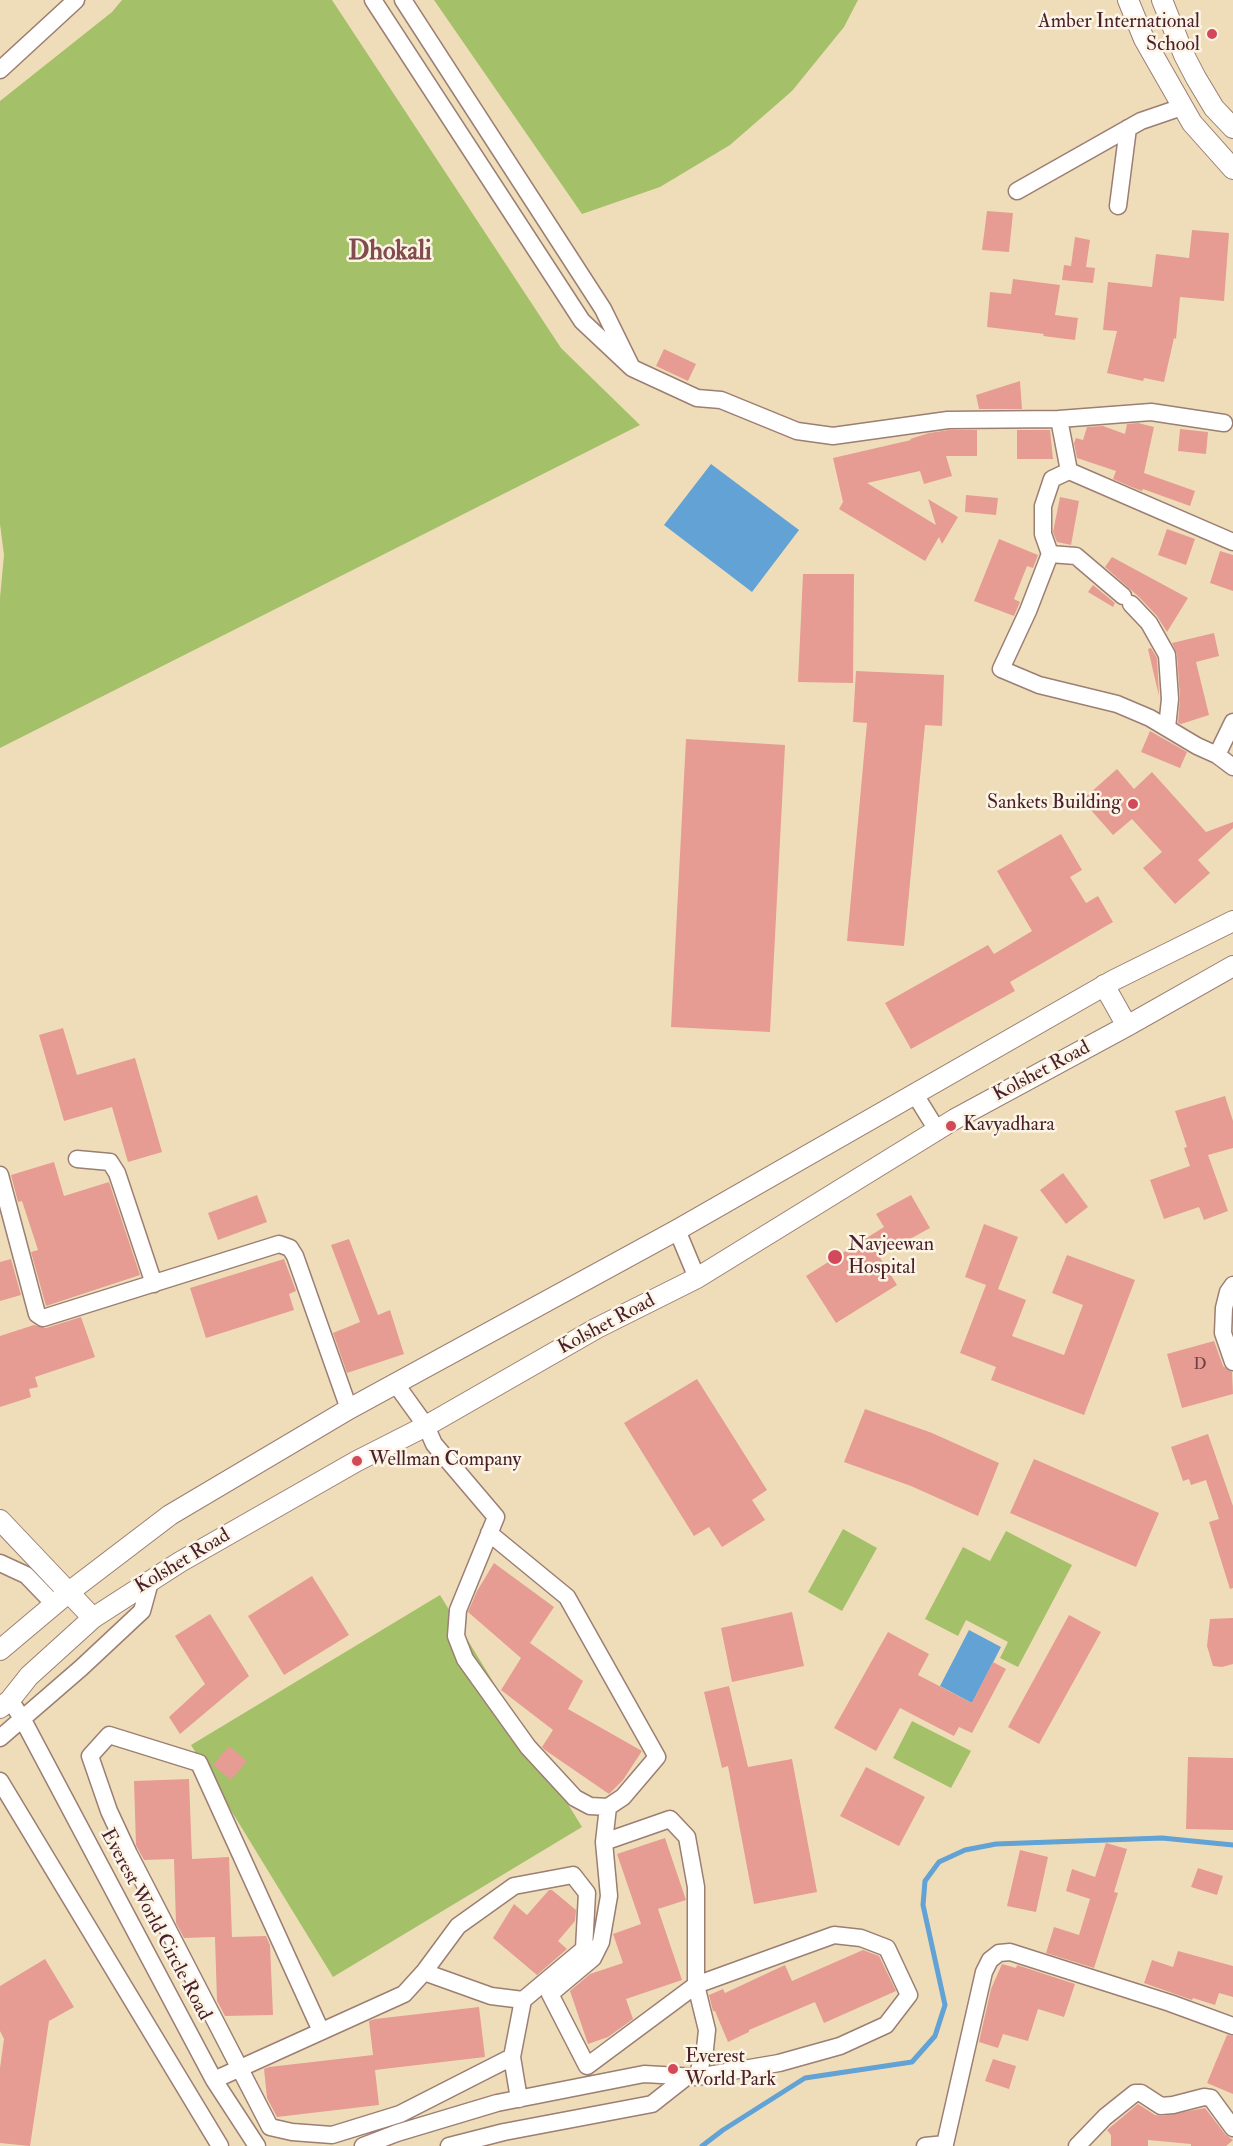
<!DOCTYPE html>
<html>
<head>
<meta charset="utf-8">
<style>
	body { margin:0 }
	canvas { display:block; background:#efddba }
</style>
</head>
<body>
<canvas width="1233" height="2146"></canvas>
<script>
const g = document.querySelector('canvas').getContext('2d');
g.lineJoin = 'round';
function paint(path, color) { g.fillStyle = color; g.fill(path, 'evenodd'); }
const toPath = rows => new Path2D(rows.map(r => 'M' + r).join(''));
function strokePath(path, color, width, dash) { g.strokeStyle = color; g.lineWidth = width; g.lineCap = dash ? 'butt' : 'round'; g.setLineDash(dash || []); g.stroke(path); }
function write(font, color, halo, rows, align = 'center') {
  g.font = font + ' "IM FELL Double Pica",serif'; g.lineWidth = 5; g.setLineDash([]); g.textBaseline = 'middle'; g.strokeStyle = halo; g.fillStyle = color; for (const [text, x, y, turn = 0] of rows) {
    g.save(); g.translate(x, y); g.rotate((+turn || 0) * Math.PI / 180); g.textAlign = isNaN(turn) ? turn : align; if (halo) g.strokeText(text, 0, 0); g.fillText(text, 0, 0); g.restore();
  }
}
paint(toPath([
	[122,0,332,0,561,348,640,425,0,748,0,598,4,555,0,524,0,101,112,12],
	[434,0,858,0,844,27,792,91,730,145,660,187,582,214],
	[843,1529,877,1548,842,1611,808,1592],
	[1006,1531,1072,1565,1018,1667,1000,1658,1008,1642,966,1620,958,1636,925,1619,963,1547,990,1561],
	[440,1595,582,1827,333,1977,191,1745],
	[912,1721,971,1751,951,1788,893,1758]
]), '#a4c068');
paint(toPath([
	[711,464,799,530,752,592,664,525],
	[969,1630,1001,1647,972,1703,940,1686]
]), '#62a2d5');
strokePath(toPath([
	[702,2146,723,2130,805,2078,912,2062,935,2036,945,2005,923,1905,925,1881,939,1862,965,1850,996,1844,1162,1838,1233,1845]
]), '#62a2d5', 5);
paint(toPath([
	[987,211,1013,213,1009,252,982,250],
	[1192,230,1229,233,1224,301,1180,297,1176,339,1174,338,1164,382,1144,378,1143,381,1107,373,1117,331,1103,330,1108,282,1152,287,1156,254,1189,258],
	[1075,237,1090,240,1086,267,1095,268,1093,283,1062,280,1064,265,1071,266],
	[1013,279,1060,285,1055,315,1078,318,1075,340,1043,336,1044,334,987,327,990,292,1011,294],
	[664,349,696,364,688,381,656,366],
	[1020,381,1022,409,979,409,976,395],
	[1138,423,1154,427,1144,473,1195,491,1190,506,1143,489,1142,491,1134,488,1113,479,1116,471,1077,458,1074,443,1076,438,1083,440,1087,427,1103,426,1125,434,1127,424],
	[1180,429,1208,432,1206,454,1178,451],
	[949,430,977,430,977,456,946,456,952,476,924,484,920,471,867,483,936,525,928,499,958,517,942,544,939,537,925,561,839,509,843,502,833,458,911,440,910,439,929,433],
	[1017,430,1050,430,1053,459,1017,459],
	[966,495,998,498,996,515,965,512],
	[1060,497,1079,501,1071,545,1057,542,1053,532],
	[1167,529,1195,539,1186,565,1158,555],
	[999,539,1038,555,1033,568,1027,566,1014,599,1020,602,1014,616,974,601],
	[1220,551,1233,555,1233,591,1210,583],
	[1112,557,1188,598,1167,632,1157,616,1139,597,1105,567],
	[803,574,854,574,853,683,798,682],
	[1093,585,1115,603,1113,607,1088,592],
	[1214,633,1219,656,1196,662,1209,715,1181,724,1178,723,1180,698,1177,654,1172,643],
	[1151,648,1157,658,1159,696,1148,649],
	[856,671,944,675,942,726,925,725,904,946,847,941,867,723,853,722],
	[1150,731,1187,752,1180,768,1141,752],
	[686,739,785,745,770,1032,671,1027],
	[1117,769,1134,789,1152,772,1206,832,1233,822,1233,828,1198,860,1210,873,1175,904,1143,868,1162,852,1132,819,1113,835,1082,800],
	[1061,834,1082,870,1070,877,1086,903,1098,896,1113,922,1010,982,1015,991,911,1049,885,1003,988,945,994,954,1032,931,997,871],
	[63,1028,77,1075,135,1058,162,1152,128,1162,112,1107,64,1121,39,1035],
	[1225,1096,1233,1121,1233,1148,1208,1155,1228,1211,1204,1220,1199,1207,1164,1219,1150,1180,1190,1166,1184,1148,1187,1147,1175,1111],
	[54,1162,64,1196,109,1182,140,1275,46,1306,31,1252,38,1250,22,1201,18,1202,11,1175],
	[1063,1173,1088,1207,1066,1224,1040,1190],
	[257,1195,267,1222,218,1240,208,1213],
	[911,1195,930,1228,879,1256,897,1285,836,1323,806,1276,884,1227,876,1214],
	[984,1224,1018,1237,998,1289,1026,1300,1012,1336,1064,1355,1083,1305,1052,1293,1067,1255,1135,1280,1084,1415,991,1380,996,1367,960,1353,986,1285,965,1277],
	[349,1239,378,1315,390,1310,404,1354,347,1373,333,1333,360,1322,331,1245],
	[11,1259,21,1295,0,1301,0,1262],
	[284,1259,296,1291,289,1294,294,1310,206,1338,190,1288],
	[81,1317,95,1357,35,1377,38,1387,29,1389,31,1397,0,1407,0,1336,34,1325,46,1328],
	[1214,1341,1223,1366,1232,1372,1233,1394,1182,1408,1167,1354],
	[697,1379,767,1490,752,1500,765,1520,722,1547,709,1527,694,1536,624,1423],
	[865,1409,932,1433,999,1463,978,1516,911,1486,844,1462],
	[1208,1434,1233,1506,1233,1588,1230,1589,1209,1522,1219,1519,1206,1480,1191,1485,1189,1479,1183,1481,1171,1447],
	[1034,1459,1159,1513,1136,1567,1010,1513],
	[494,1563,554,1607,530,1643,583,1681,568,1709,642,1751,623,1780,609,1794,545,1750,542,1747,553,1730,501,1690,521,1658,468,1612,477,1591],
	[312,1576,349,1635,284,1675,248,1616],
	[792,1612,804,1666,732,1682,721,1628],
	[210,1614,249,1676,180,1734,169,1717,205,1684,175,1636],
	[1069,1615,1101,1632,1039,1744,1008,1727],
	[1233,1618,1233,1664,1222,1667,1213,1666,1207,1646,1210,1619],
	[888,1632,929,1654,918,1675,972,1703,993,1662,1006,1669,972,1733,959,1727,954,1736,900,1708,876,1751,834,1728],
	[729,1686,748,1767,792,1759,817,1892,754,1904,728,1766,722,1768,704,1692],
	[229,1746,247,1761,231,1780,213,1765],
	[1188,1757,1233,1758,1233,1830,1186,1829],
	[866,1767,925,1797,899,1846,840,1816],
	[189,1779,192,1859,229,1857,232,1937,266,1936,270,1945,273,2015,225,2016,217,2001,215,1937,184,1938,176,1923,174,1859,144,1860,136,1845,134,1781],
	[665,1838,686,1900,658,1909,682,1980,626,1999,633,2019,608,2037,588,2044,570,1991,590,1974,623,1963,613,1934,641,1924,617,1854],
	[1106,1843,1127,1849,1114,1892,1118,1893,1094,1968,1046,1953,1054,1927,1079,1935,1090,1899,1066,1891,1072,1869,1095,1877],
	[1020,1850,1048,1857,1036,1912,1007,1906],
	[1198,1868,1223,1876,1217,1895,1191,1887],
	[549,1890,552,1890,576,1910,575,1921,558,1941,567,1949,537,1975,493,1938,514,1904,527,1915],
	[863,1950,879,1956,896,1991,824,2023,815,2002,749,2030,749,2032,728,2042,715,2011,713,2011,709,1995,723,1989,725,1993,785,1965,792,1981],
	[1178,1951,1233,1966,1233,1997,1219,1993,1215,2005,1193,1998,1192,2000,1144,1983,1152,1960,1173,1967],
	[45,1959,74,2007,49,2021,30,2146,0,2143,0,2068,4,2039,0,2031,0,1986],
	[1002,1964,1016,1968,1017,1965,1075,1984,1064,2017,1038,2009,1028,2041,1003,2034,998,2048,979,2042,991,1989],
	[479,2007,485,2057,375,2070,379,2105,277,2117,267,2098,264,2069,269,2067,373,2055,369,2021,375,2019],
	[1227,2035,1233,2036,1233,2094,1207,2083],
	[993,2059,1016,2066,1009,2089,985,2081],
	[1138,2104,1155,2115,1162,2116,1205,2108,1225,2134,1233,2140,1226,2146,1191,2146,1191,2144,1148,2140,1148,2146,1111,2146,1111,2135,1107,2130]
]), '#e69c92');
const minor = toPath([
	[373,0,582,321,632,368,603,309,403,0],
	[0,70,76,0],
	[1017,191,1141,121,1182,107],
	[1118,206,1128,128],
	[632,368,697,398,721,400,797,431,833,436,948,420,1059,419,1069,471,1233,542],
	[1059,419,1151,412,1224,423],
	[1050,554,1028,611,1001,669,1039,685,1117,704,1150,718,1197,746,1217,755,1233,767],
	[1050,554,1043,534,1043,506,1052,479,1069,471],
	[1050,554,1076,556,1123,596],
	[1131,604,1149,623,1167,655,1170,699,1167,728],
	[1217,755,1233,722],
	[914,1093,937,1130],
	[77,1159,110,1162,117,1173,154,1284],
	[0,1175,37,1314,43,1318,279,1244,290,1248,295,1256,349,1409],
	[677,1230,697,1278],
	[1233,1285,1228,1292,1224,1308,1223,1333,1233,1362],
	[395,1383,426,1426,434,1444,496,1517,458,1610,456,1636,465,1659,528,1747,575,1798,590,1806,608,1807,623,1797,657,1757,567,1597,489,1533],
	[0,1563,26,1575,54,1604],
	[10,1700,23,1720,214,2080,257,2146],
	[0,1738,81,1668,142,1611,150,1582],
	[0,1781,220,2146],
	[608,1807,604,1842,609,1896,601,1942,593,1958,550,1994,587,2066,696,1985,834,1935,861,1938,887,1948,909,1995,886,2025,840,2046,779,2063,697,2077],
	[321,2031,199,1763,109,1735,90,1756,109,1811,129,1854,270,2127,292,2132,332,2135,400,2114,512,2057],
	[214,2080,404,1994,424,1972,491,1996,523,2000,584,1949,587,1893,573,1875,514,1886,458,1926,424,1972],
	[519,2099,512,2057,523,2000],
	[363,2146,397,2133,497,2103,644,2074,697,2077,705,2049,707,2030,696,1985,696,1887,687,1837,670,1819,604,1842],
	[449,2146,504,2132,652,2104,685,2078],
	[925,2146,945,2144,984,1972,990,1960,999,1953,1010,1952,1170,2003,1233,2026],
	[1077,2146,1105,2117,1135,2093,1141,2093,1161,2106,1173,2105,1204,2097,1211,2098,1233,2128]
]);
const tertiary = toPath([
	[1128,0,1144,39,1192,123,1233,169],
	[1162,0,1184,55,1196,78,1214,108,1233,128],
	[1104,985,1127,1026],
	[0,1520,93,1618],
	[0,1650,69,1592,170,1515,349,1409,677,1230,1114,980,1233,921],
	[0,1708,10,1700,29,1676,93,1618,180,1562,357,1461,426,1426,597,1328,697,1278,955,1119,1127,1026,1233,966]
]);
strokePath(minor, '#9c7e72', 19);
strokePath(tertiary, '#9c7e72', 22);
strokePath(minor, '#fff', 16);
strokePath(tertiary, '#fff', 20);
for (const [x, y, r, color] of [
	[1212,34,6,"#d1495b"],
	[1133,804,6,"#d1495b"],
	[951,1126,6,"#d1495b"],
	[835,1257,8,"#d1495b"],
	[357,1461,6,"#d1495b"],
	[673,2069,6,"#d1495b"]
]) { const dot = new Path2D(); dot.arc(x, y, r, 0, 2 * Math.PI); g.fillStyle = color; g.fill(dot); strokePath(dot, '#fcf5e5', 2); }
write('16px', '#713e45', null, [
	["D",1200,1366]
]);
write('20px', '#4a1f2b', '#fcf5e5', [
	["Amber International",1200,23,"right"],
	["School",1200,46,"right"],
	["Sankets Building",1121,804,"right"],
	["Kavyadhara",963,1126],
	["Navjeewan",848,1246],
	["Hospital",848,1269],
	["Wellman Company",369,1461],
	["Everest",685,2058],
	["World Park",685,2081]
], 'left');
write('20px', '#4a1f2b', '#fcf5e5', [
	["Kolshet Road",1042,1072,-28],
	["Kolshet Road",607,1325,-28],
	["Kolshet Road",183,1562,-31],
	["Everest World Circle Road",155,1925,62]
]);
write('bold 26px', '#814b4f', '#fcf5e5', [
	["Dhokali",390,253]
]);
</script>
</body>
</html>
